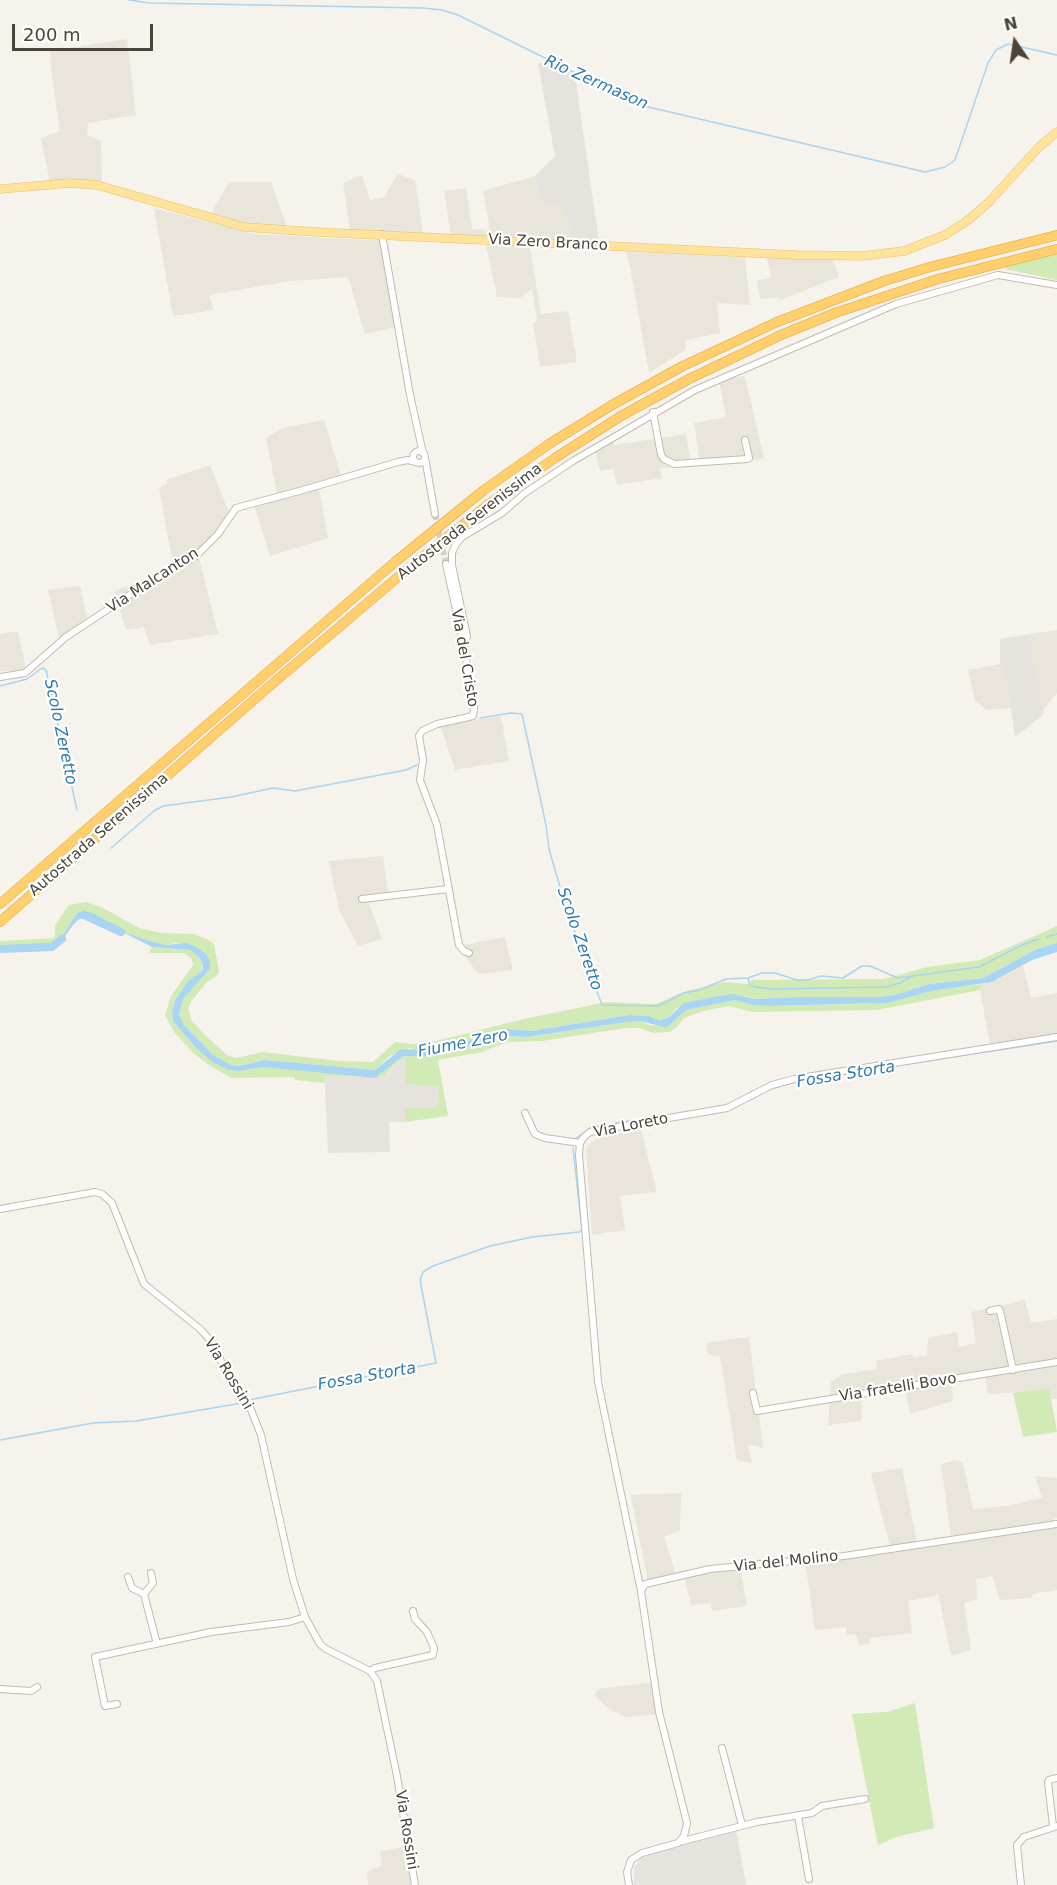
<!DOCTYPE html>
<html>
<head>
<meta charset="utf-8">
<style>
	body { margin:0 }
	#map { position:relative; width:1057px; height:1885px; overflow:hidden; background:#f6f3ec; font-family:"DejaVu Sans",sans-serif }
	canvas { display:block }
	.north { position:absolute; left:985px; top:12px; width:60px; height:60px; -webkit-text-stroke:4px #fff; paint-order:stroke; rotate:347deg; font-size:16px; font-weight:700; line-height:24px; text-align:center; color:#4b4439 }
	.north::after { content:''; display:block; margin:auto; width:21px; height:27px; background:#4b4439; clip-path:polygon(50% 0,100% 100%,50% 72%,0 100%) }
	.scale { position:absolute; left:12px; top:24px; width:141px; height:27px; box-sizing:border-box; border:3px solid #4b4439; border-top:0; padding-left:8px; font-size:18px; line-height:21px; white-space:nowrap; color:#4b4439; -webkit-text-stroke:4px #fff; paint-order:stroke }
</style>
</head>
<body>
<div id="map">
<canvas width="1057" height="1885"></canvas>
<div class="north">N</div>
<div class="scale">200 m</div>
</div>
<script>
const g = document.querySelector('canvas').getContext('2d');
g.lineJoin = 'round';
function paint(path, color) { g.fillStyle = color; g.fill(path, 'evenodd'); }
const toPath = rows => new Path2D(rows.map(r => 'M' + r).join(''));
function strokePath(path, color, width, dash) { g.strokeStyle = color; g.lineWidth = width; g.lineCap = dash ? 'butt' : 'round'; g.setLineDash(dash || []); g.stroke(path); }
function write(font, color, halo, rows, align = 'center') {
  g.font = font + ' "DejaVu Sans",sans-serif'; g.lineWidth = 4.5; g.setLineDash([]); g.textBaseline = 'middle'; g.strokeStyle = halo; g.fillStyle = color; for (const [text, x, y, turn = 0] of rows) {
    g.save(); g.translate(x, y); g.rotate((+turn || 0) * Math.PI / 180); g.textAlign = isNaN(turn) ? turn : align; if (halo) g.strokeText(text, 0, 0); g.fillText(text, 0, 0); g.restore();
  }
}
paint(toPath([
	[127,39,136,115,88,123,87,135,101,141,102,185,50,183,41,138,60,131,52,78,50,51],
	[398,174,415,180,423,234,350,231,343,183,362,175,370,200,384,197],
	[535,176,540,206,563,202,572,241,451,235,444,191,466,188,472,229,490,230,483,191],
	[229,182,271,182,287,227,254,226,210,215],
	[154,208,254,234,386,241,401,326,365,334,348,277,290,281,209,295,214,310,173,316],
	[486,245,530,247,541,314,568,311,577,362,540,367,533,324,537,319,532,289,520,298,497,297],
	[626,252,745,257,750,305,717,303,720,333,686,340,685,350,649,373,630,267],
	[767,258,833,260,839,277,780,300,779,297,760,299,757,280,771,278],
	[745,376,764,459,700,464,694,423,726,417,719,380],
	[324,420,341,476,319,490,328,538,270,556,254,505,277,493,266,438,283,428],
	[686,434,691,466,660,468,662,478,617,485,613,469,600,471,596,452,585,454,612,437,614,445],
	[210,465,231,518,219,525,199,558,218,634,150,645,144,627,126,630,114,591,174,569,159,488,167,484,166,480],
	[80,586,87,618,59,638,48,590],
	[1057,630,1057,693,1043,710,1030,634],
	[18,631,26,670,0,671,0,634],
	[1000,664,1009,693,1008,708,987,710,975,701,968,670],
	[501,716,509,761,455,770,440,725],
	[383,856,388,891,399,897,369,903,382,939,358,946,339,910,329,861],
	[505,937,513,970,478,974,458,946],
	[1023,965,1031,998,1057,993,1057,1035,990,1045,980,990,982,984,997,980],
	[641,1129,657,1192,620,1196,625,1230,592,1235,586,1149,596,1138],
	[1025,1300,1031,1323,1057,1319,1057,1399,1051,1399,1049,1388,1021,1392,988,1394,985,1376,951,1381,953,1401,910,1414,905,1388,861,1396,862,1421,828,1425,831,1382,843,1374,877,1369,876,1361,912,1354,913,1358,927,1355,928,1338,957,1332,959,1347,976,1343,971,1312],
	[749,1337,763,1448,751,1445,748,1446,752,1463,737,1461,720,1356,708,1355,706,1343],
	[955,1460,963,1463,973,1509,1007,1506,1042,1498,1035,1476,1057,1478,1057,1518,1054,1519,1055,1525,1057,1525,1057,1590,1032,1594,1032,1598,999,1600,993,1576,976,1579,977,1599,964,1603,971,1650,951,1656,938,1593,935,1596,908,1601,912,1633,870,1638,870,1644,859,1645,857,1637,855,1634,847,1635,846,1627,815,1630,805,1562,890,1547,871,1473,902,1468,917,1542,951,1538,941,1464],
	[681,1493,680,1530,664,1537,676,1575,648,1582,631,1495],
	[740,1567,747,1606,712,1611,710,1603,691,1605,684,1576],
	[656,1682,662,1714,626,1717,609,1709,594,1695,598,1689],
	[405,1847,411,1885,368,1885,367,1872,382,1865,380,1851]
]), '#eae5da');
paint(toPath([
	[548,61,575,75,599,242,572,241,563,203,540,206,535,176,555,156,538,64],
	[1030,634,1044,714,1015,737,1011,708,1008,708,1009,693,1000,664,1000,639],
	[406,1059,406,1084,439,1086,438,1107,406,1108,405,1122,389,1122,390,1152,328,1153,325,1086,323,1076,381,1077,388,1074,399,1060],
	[736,1829,746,1885,634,1885,634,1868,643,1855]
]), '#e6e2dd');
paint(toPath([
	[1057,254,1057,280,1005,269,1005,265],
	[86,902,103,908,139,928,162,933,193,934,207,939,214,944,219,972,218,975,207,982,192,1000,188,1009,192,1021,205,1035,227,1055,236,1058,263,1052,338,1061,373,1062,395,1042,413,1044,432,1042,524,1019,606,1002,656,1004,686,991,725,982,748,984,752,980,884,979,927,967,980,960,1057,926,1057,943,1037,949,983,978,929,984,898,994,880,997,798,997,756,999,746,996,677,1008,668,1018,659,1020,649,1016,629,1015,531,1031,508,1029,481,1038,418,1051,409,1048,391,1055,375,1070,265,1060,239,1066,231,1065,212,1054,184,1025,179,1015,183,999,210,969,210,961,177,943,165,945,150,941,127,933,97,915,77,913,58,943,0,946,0,941,54,938,55,937,55,925,69,905],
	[152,947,190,950,198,956,202,962,202,971,187,982,175,1001,172,1012,173,1021,195,1047,229,1070,239,1071,264,1067,284,1068,366,1077,323,1076,325,1083,295,1080,294,1077,231,1078,212,1067,193,1053,174,1032,165,1015,171,996,193,965,192,959,184,953,149,953],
	[982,984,980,990,877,1010,752,1012,729,1006,708,1010,691,1015,683,1019,677,1027,669,1032,653,1033,640,1028,626,1028,542,1041,508,1042,482,1052,438,1060,448,1116,405,1122,405,1108,438,1107,439,1087,406,1084,406,1059,398,1061,386,1075,375,1078,403,1056,426,1056,484,1044,506,1036,526,1037,627,1022,640,1021,649,1025,669,1026,686,1010,735,1000,753,1005,769,1006,868,1004,902,999,932,991],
	[1049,1388,1057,1432,1023,1437,1013,1393],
	[915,1703,934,1828,897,1837,878,1845,852,1714,887,1712]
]), '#d2eab5');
paint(toPath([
	[86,911,97,915,127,933,150,941,165,945,187,943,196,947,206,954,210,961,210,969,183,999,179,1015,184,1025,212,1054,231,1065,239,1066,265,1060,375,1070,401,1049,424,1050,481,1038,508,1029,531,1031,629,1015,649,1016,659,1020,668,1018,684,1003,731,994,756,999,798,997,880,997,898,994,929,984,983,978,1037,949,1057,943,1057,952,1032,960,992,982,932,991,887,1003,769,1006,753,1005,735,1000,686,1010,669,1026,664,1027,640,1021,627,1022,526,1037,506,1036,484,1044,426,1056,403,1056,375,1078,264,1067,239,1071,229,1070,214,1063,195,1047,173,1021,172,1012,175,1001,187,982,202,971,203,968,202,962,198,956,190,950,152,947,97,919,86,917,78,920,73,925,58,946,0,949,0,946,58,943,77,913]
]), '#a9d4f2');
strokePath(toPath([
	[129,0,149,3,423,8,442,10,458,15,640,105,925,172,945,167,955,160,988,63,996,50,1008,44,1057,55],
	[0,686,27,679,42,668,46,670,77,810],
	[480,718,511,713,522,714,546,825,549,849,567,911,602,1005,659,1006,683,993,700,990,726,979,748,978,762,973,775,973,797,980,807,980,821,976,843,978,862,966,870,966,898,978,979,967,1022,945,1039,939],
	[111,848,154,811,163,806,231,797,273,788,295,791,406,770,417,765],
	[1046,937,1057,934],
	[748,979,750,986,773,989,885,987,900,983,912,976],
	[829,1076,1057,1041],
	[768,1090,792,1083,813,1079],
	[747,1101,756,1097],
	[713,1114,723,1111],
	[574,1140,591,1127,669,1115],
	[249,1400,436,1363,420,1280,423,1272,433,1266,490,1246,532,1237,579,1232,582,1230,573,1148],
	[0,1440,93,1423,136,1421,242,1403]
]), '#a9d4f2', 1.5);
strokePath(toPath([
	[84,915,121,932],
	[0,949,52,947,62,939]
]), '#a9d4f2', 8);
strokePath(toPath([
	[435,514,446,564]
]), '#d4d0c8', 6, [6, 3]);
const minor = toPath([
	[382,234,410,395,423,453],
	[653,412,661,455,664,459,674,464,747,459,749,458,745,440],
	'413 457a6 6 0 1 1 12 0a6 6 0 1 1-12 0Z',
	[425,458,435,514],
	[446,564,464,646,474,708,473,716,437,724,422,731,419,736,423,760,420,780,437,825,459,945,464,951,469,953],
	[464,646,467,636,452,565,452,553,456,544,462,537,502,513,525,493,573,461,695,390,896,304,998,275,1057,285],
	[0,677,25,673,66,637,140,588,196,556,218,534,236,508,303,490,398,462,408,460,416,462],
	[362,899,448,889],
	[525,1113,535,1134,545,1138,580,1143],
	[0,1209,95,1192,102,1194,112,1203,144,1284,199,1328,211,1341,230,1379,251,1410,261,1435,293,1579,305,1617,320,1644,326,1649,370,1671,377,1681,397,1776,415,1885],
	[990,1311,999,1309,1000,1311,1013,1370],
	[753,1393,757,1411,1057,1362],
	[128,1577,132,1588,144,1594,157,1644],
	[641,1591,598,1382,579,1155,580,1143,584,1137,590,1132,599,1130,727,1108,772,1085,794,1079,1057,1037],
	[144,1594,153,1583,151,1573],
	[370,1671,375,1668,433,1655,434,1648,427,1632,415,1619,413,1611],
	[0,1689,31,1691,37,1687],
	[117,1704,105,1706,95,1657,211,1632,289,1622,305,1617],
	[722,1748,742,1825],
	[798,1816,809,1879],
	[1053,1826,1048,1782,1049,1780,1057,1778],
	[679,1842,757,1822,812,1813,822,1806,865,1799],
	[629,1885,627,1872,631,1860,642,1853,678,1843,684,1836,687,1823,659,1712,641,1591,645,1584,710,1569,844,1556,1057,1524],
	[1021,1885,1017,1845,1024,1837,1057,1826]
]);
const major = toPath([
	[0,189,70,183,97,185,244,227,316,232,796,255,863,256,904,251,945,235,967,221,988,203,1039,147,1057,132]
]);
const highway = toPath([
	[0,904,395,562,484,490,549,444,612,405,683,366,777,322,884,281,930,267,1057,235],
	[0,922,272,684,404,572,490,503,555,458,621,416,689,379,781,335,835,313,938,279,1057,249]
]);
strokePath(minor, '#c2bbae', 8);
strokePath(major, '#e6c16a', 9);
strokePath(highway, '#e0a43c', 10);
strokePath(minor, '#fff', 6);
strokePath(major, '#ffe39c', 8);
strokePath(highway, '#ffcf6e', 9);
write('15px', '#4b4439', '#fff', [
	["Via Zero Branco",548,243,3],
	["Autostrada Serenissima",470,522,-38],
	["Via Malcanton",153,581,-33],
	["Via del Cristo",464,658,80],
	["Autostrada Serenissima",99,835,-41],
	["Via Loreto",631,1126,-11],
	["Via Rossini",228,1374,59],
	["Via fratelli Bovo",898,1388,-9],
	["Via del Molino",786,1562,-6],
	["Via Rossini",406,1830,81]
]);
write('italic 16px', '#2e7ab2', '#fff', [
	["Rio Zermason",596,83,24],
	["Scolo Zeretto",60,732,78],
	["Scolo Zeretto",579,939,71],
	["Fiume Zero",463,1044,-11],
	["Fossa Storta",846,1075,-9],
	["Fossa Storta",367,1377,-10]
]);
</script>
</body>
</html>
